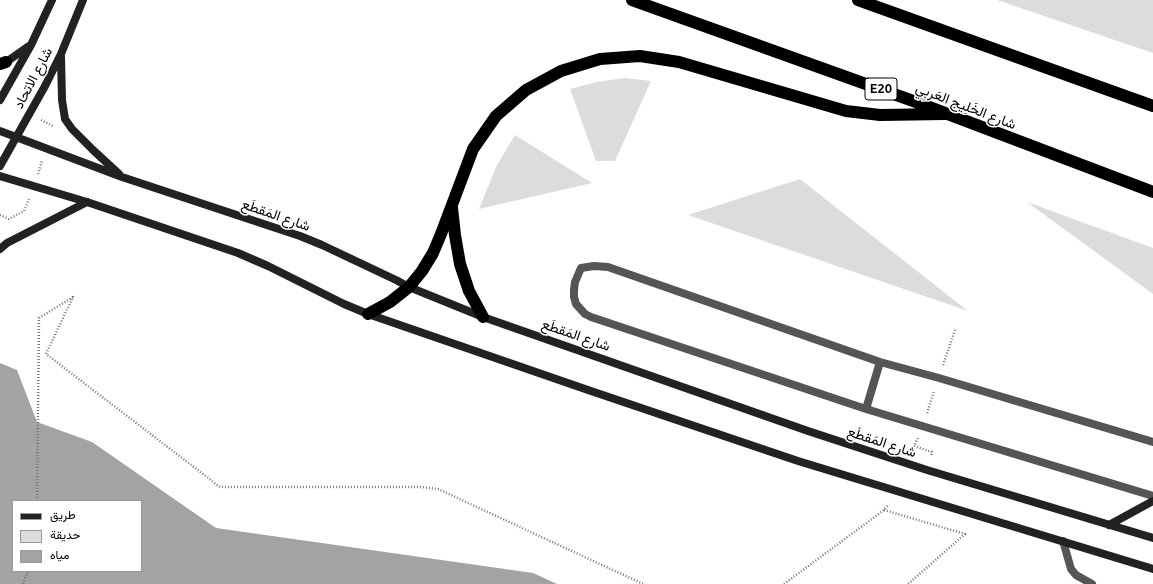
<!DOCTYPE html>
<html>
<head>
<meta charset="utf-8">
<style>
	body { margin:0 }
	#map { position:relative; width:1153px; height:584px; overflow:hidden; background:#fff; font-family:Ubuntu,Vazirmatn,sans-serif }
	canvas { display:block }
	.legend { position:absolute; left:12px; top:500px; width:130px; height:72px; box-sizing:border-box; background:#fff; border:1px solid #999; margin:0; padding:5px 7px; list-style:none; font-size:12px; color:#000 }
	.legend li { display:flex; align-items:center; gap:8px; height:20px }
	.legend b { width:20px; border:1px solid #999 }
</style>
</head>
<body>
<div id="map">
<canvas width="1153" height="584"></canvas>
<ul class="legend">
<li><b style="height:5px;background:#222"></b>طريق</li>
<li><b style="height:11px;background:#dcdcdc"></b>حديقة</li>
<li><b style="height:11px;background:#a3a3a3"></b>مياه</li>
</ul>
</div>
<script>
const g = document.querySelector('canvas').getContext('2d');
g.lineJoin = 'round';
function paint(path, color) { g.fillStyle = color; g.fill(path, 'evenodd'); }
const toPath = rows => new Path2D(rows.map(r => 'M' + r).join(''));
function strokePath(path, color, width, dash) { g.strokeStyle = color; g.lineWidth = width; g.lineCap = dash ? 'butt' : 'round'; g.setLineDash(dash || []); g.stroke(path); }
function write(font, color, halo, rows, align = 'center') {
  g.font = font + ' Ubuntu,Vazirmatn,sans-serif'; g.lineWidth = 3; g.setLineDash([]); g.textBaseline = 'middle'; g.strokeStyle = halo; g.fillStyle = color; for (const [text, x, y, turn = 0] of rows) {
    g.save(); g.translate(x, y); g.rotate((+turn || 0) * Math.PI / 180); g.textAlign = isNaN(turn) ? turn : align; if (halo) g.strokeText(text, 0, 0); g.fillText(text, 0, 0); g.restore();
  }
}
paint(toPath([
	[997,0,1153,0,1153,53],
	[624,78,651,81,615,161,596,161,570,89,597,82],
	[515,135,592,183,479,209,496,167],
	[800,179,968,311,688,215],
	[1027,202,1153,248,1153,294]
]), '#dcdcdc');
paint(toPath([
	[0,363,17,370,37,422,92,442,216,528,533,573,557,584,0,584],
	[13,501,141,501,141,571,13,571]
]), '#a3a3a3');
strokePath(toPath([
	[41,120,53,126],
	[38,174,42,161],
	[0,215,9,219,24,211,29,199],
	[943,365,955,330],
	[927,413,934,391],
	[918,438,914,446,932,452,931,457],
	[37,501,39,318,73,297,46,354,220,487,421,487,438,489,643,584],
	[884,510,965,534,908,584],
	[23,584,28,571],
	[784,584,884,510,889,504]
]), '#777', 2.5, [1, 2]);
strokePath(toPath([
	[866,409,880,362],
	[1153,442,939,378,880,362,608,267,594,266,581,268,575,282,574,290,574,297,576,304,585,314,591,317,866,409,1153,496],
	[1063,541,1071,569,1076,575,1092,584]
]), '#555', 8);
strokePath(toPath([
	[61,56,62,100,65,119,72,129,93,150,119,174],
	[2,65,29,46],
	[0,100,31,45,52,0],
	[0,131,122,177,300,236,322,245,396,280,409,287,483,317,808,431,927,470,1153,538],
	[0,166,45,86,61,54,83,0],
	[0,176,87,202,238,253,268,266,344,304,368,314,588,390,798,461,1153,569],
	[0,249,7,243,87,202],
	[1109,525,1153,501]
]), '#222', 8);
strokePath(toPath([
	[632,0,916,102,1153,192],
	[858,0,1153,106],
	[0,64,6,62],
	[452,208,455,235,460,264,469,291,483,317],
	[368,314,390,302,409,287,422,271,433,253,441,234,473,149,496,116,526,90,561,71,600,59,640,56,679,62,846,111,880,115,945,114]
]), '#000', 12);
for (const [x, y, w] of [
	[881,89,32]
]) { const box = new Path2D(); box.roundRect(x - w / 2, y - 11, w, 22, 3); g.fillStyle = '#fff'; g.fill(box); strokePath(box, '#000', 1); }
write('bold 13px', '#000', null, [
	["E20",881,89]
]);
write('14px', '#000', '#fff', [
	["شارع الاتحاد",33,78,-62],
	["شارع الخَلِيج العَربِي",966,106,21],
	["شارع المَقطَع",276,215,19],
	["شارع المَقطَع",576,335,19],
	["شارع المَقطَع",882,442,18]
]);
</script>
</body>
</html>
